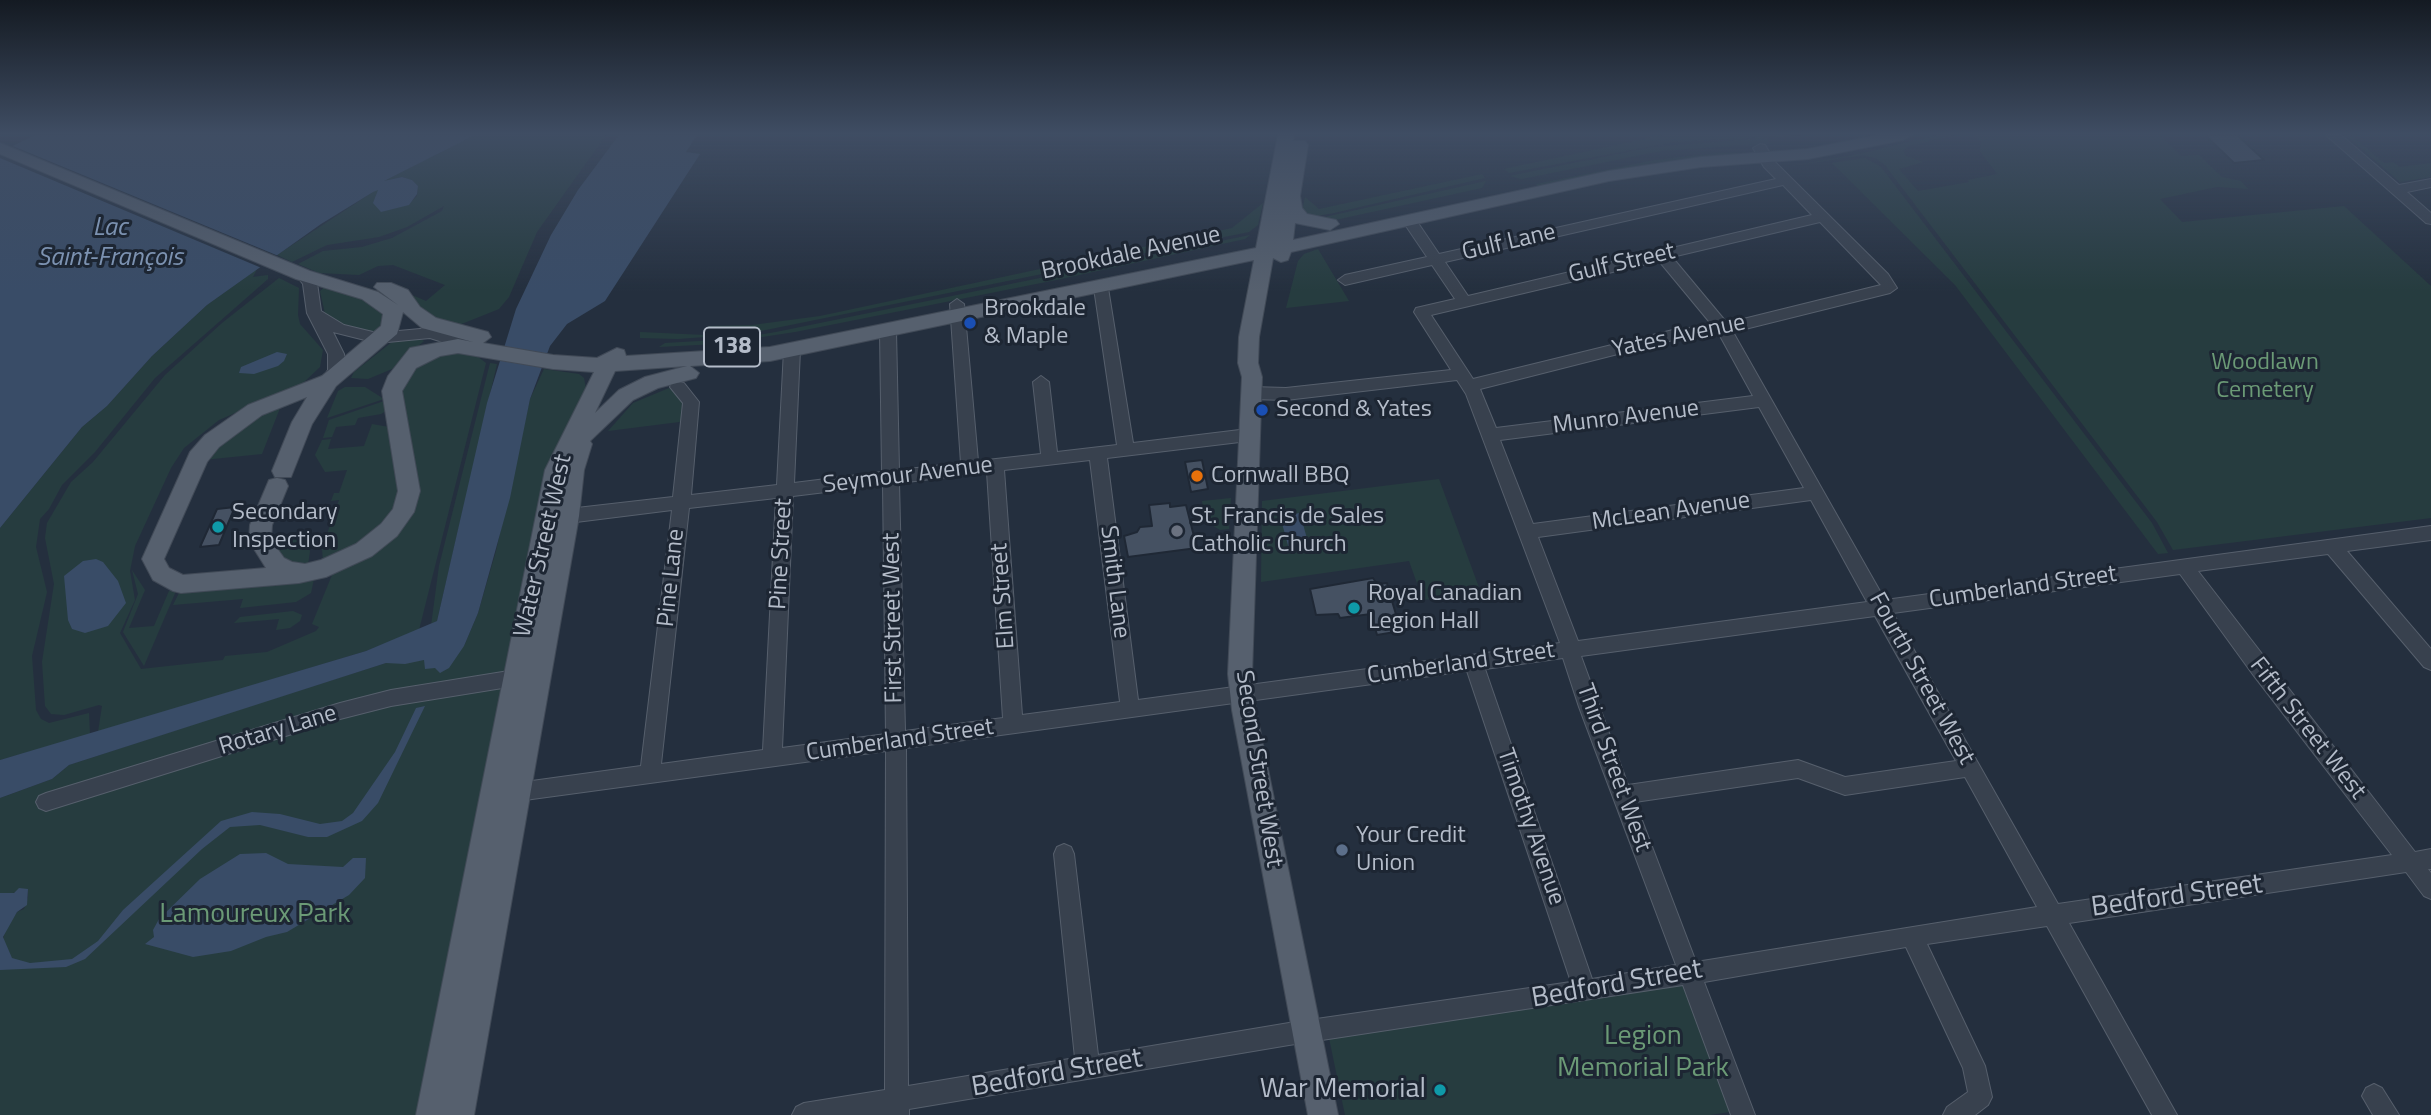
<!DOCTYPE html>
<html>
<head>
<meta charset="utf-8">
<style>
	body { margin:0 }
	canvas { display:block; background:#242f3e }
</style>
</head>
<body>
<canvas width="2431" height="1115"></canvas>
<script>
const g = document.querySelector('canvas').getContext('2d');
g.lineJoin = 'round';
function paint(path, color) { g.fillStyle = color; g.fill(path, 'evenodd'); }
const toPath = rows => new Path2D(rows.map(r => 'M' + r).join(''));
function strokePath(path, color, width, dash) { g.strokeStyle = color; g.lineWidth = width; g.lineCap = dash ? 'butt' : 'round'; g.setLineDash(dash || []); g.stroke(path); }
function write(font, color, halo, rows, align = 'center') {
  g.font = font + ' "Titillium Web",sans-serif'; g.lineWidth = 6; g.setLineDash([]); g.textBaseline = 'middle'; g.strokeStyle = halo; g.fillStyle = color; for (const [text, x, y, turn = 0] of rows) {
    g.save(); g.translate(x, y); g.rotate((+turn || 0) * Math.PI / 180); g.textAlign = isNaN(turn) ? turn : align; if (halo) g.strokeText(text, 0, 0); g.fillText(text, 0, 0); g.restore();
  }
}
paint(toPath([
	[475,135,606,135,537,232,509,297,499,309,459,325,428,317,403,291,426,301,445,285,393,265,378,266,359,275,319,273,298,264,323,251,362,247,392,238,442,211,444,206,407,227,379,237,327,245,292,262,277,255,376,190,379,190,376,196,408,205,417,196,418,186,412,180,402,177,384,181],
	[1664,135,1802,135,1674,142,1509,173,1504,169],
	[1937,135,1954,135,1909,146,1903,151,1906,156,1923,162,1899,169,1918,191,1969,182,1968,180,1997,174,1980,151,1981,141,1974,135,2160,135,2181,156,2199,155,2222,177,2241,181,2248,189,2217,187,2160,199,2182,222,2344,206,2431,286,2431,518,2173,550,2157,522,1884,164,1875,158,1863,155,1791,166,1860,154],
	[2346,135,2351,135,2384,163,2393,162,2400,167,2431,163,2431,177,2400,182],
	[1766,138,1771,143,1661,151,1522,179,1509,176,1653,147],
	[1718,153,1737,153,1738,155,1654,163,1551,185,1538,187,1536,184,1655,160],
	[1865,158,1881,167,2152,523,2168,553,2158,554,1955,285,1832,163],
	[1482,174,1485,178,1334,213,1310,217,1302,211,1305,197,1319,209],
	[1486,181,1482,188,1335,220,1316,219],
	[1263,203,1258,225,1249,232,746,334,678,339,640,338,640,332,705,335,708,326,752,325,820,316,1232,228],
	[1250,235,1245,239,1056,280,795,332,716,344,659,347,665,343,734,339,776,332],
	[1318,249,1349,301,1286,308,1298,261,1304,254],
	[257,269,253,277,268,275,268,279,155,378,95,452,62,485,49,509,40,519,36,547,47,592,32,656,36,710,41,719,49,723,89,713,90,735,0,760,0,528,82,427,107,406,152,356,207,305],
	[279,278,299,288,298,315,300,324,323,350,320,367,302,384,219,420,184,448,171,468,135,546,130,571,135,600,120,633,141,669,223,660,225,656,267,652,316,631,319,627,312,624,332,575,419,491,400,398,403,397,403,388,414,370,436,356,460,351,473,353,486,363,419,630,366,651,98,732,102,706,99,705,64,715,51,714,45,706,42,662,54,584,45,538,47,523,71,482,93,462,165,375,222,323],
	[326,286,348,292,381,308,385,319,378,335,348,328,325,314,320,291],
	[418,338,424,341,392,369,368,379,351,378,354,372,392,342],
	[490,363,497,364,437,621,431,626,439,566],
	[544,369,579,374,584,378,586,389,591,389,421,1115,0,1115,0,949,7,926,17,912,24,909,28,897,28,889,5,895,0,893,0,798,52,779,69,765,222,715,386,663,425,660,464,646,478,613,496,551,530,399],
	[345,387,365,387,384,399,327,418,338,391],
	[669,388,683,399,687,421,608,431,633,403],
	[384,401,386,411,381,414,358,418,355,425,336,427,332,437,323,438,329,420],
	[282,403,262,454,203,460,220,438],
	[372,424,389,427,400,501,373,537,323,562,322,548,339,500,331,501,334,493,339,493,347,470,325,472,315,455,322,440,331,439,328,449,364,446],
	[1439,479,1481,593,1423,600,1409,561,1261,582,1262,501],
	[1231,498,1229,529,1220,530,1205,521,1202,501],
	[305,537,310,551,308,565,286,564,277,547,284,541],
	[132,570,145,590,129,628,154,626,169,591,176,591,144,666,123,632,138,594],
	[314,579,311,593,296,602,240,608,243,599,173,605,180,591],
	[293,611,302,615,300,621,290,628,276,630,279,619,234,623,240,617],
	[1684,984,1730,1112,1710,1115,1345,1115,1329,1038]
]), '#263c3f');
paint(toPath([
	[36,135,475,135,384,181,402,177,412,180,418,186,417,194,409,205,381,212,373,203,378,190,373,192,321,224,207,305,152,356,107,406,82,427,0,528,0,152],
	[619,135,697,135,686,152,700,154,605,301,567,324,550,346,530,399,510,498,478,613,464,646,449,668,440,673,435,668,425,669,424,660,405,664,386,663,69,765,52,779,0,798,0,760,366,651,437,621,487,403,516,309,551,235,578,190],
	[277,352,287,354,284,361,278,366,254,374,239,373,241,367],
	[1300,513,1309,546,1289,549,1280,516],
	[96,559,103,562,118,581,126,603,108,626,85,633,72,629,68,620,64,576,83,561],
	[425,706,378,803,362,821,327,837,308,837,260,825,230,827,202,849,85,959,66,967,0,970,0,893,14,893,19,888,28,889,27,905,17,912,3,937,12,958,30,963,72,959,98,941,123,910,221,821,252,812,280,814,320,824,342,821,353,813,395,752,416,708],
	[266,853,288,864,343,867,353,858,366,858,365,878,349,895,287,932,266,937,231,951,193,957,145,944,154,937,153,930,159,919,200,879,240,854]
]), '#394c67');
paint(toPath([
	[8,144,281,257,264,269,0,158,0,148]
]), '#242f3e');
const building = toPath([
	[2205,135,2237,135,2264,160,2234,163,2205,135],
	[1202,460,1208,489,1191,492,1185,462,1202,460],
	[1170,503,1170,507,1186,505,1197,548,1128,557,1124,536,1137,532,1140,527,1152,526,1149,505,1170,503],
	[235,507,219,545,200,547,217,509,235,507],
	[1373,578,1377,584,1387,583,1388,588,1393,587,1396,596,1392,601,1401,631,1377,635,1371,614,1340,618,1338,614,1316,615,1310,589,1373,578]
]);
paint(building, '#455162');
strokePath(building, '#1f2835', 2);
const minor = toPath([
	[2326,135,2341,135,2399,185,2431,179,2431,187,2407,192,2431,213,2431,224,2426,223,2326,135],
	[1760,144,1765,145,1775,162,1888,274,1897,288,1890,293,1733,332,1885,600,2431,526,2431,540,2347,551,2431,649,2431,670,2424,667,2328,554,2198,571,2415,852,2431,849,2431,869,2428,869,2431,873,2431,899,2424,896,2406,872,2069,923,2177,1115,2152,1115,2047,926,1927,944,1985,1066,1992,1097,1988,1105,1975,1115,1943,1115,1947,1107,1968,1092,1963,1068,1906,947,1704,982,1755,1115,1731,1115,1683,985,1289,1045,909,1109,909,1115,792,1115,796,1107,804,1103,885,1090,886,751,510,802,503,799,500,793,503,787,510,784,641,766,672,510,568,523,559,516,568,509,673,497,683,403,670,387,672,383,684,383,699,402,691,495,777,485,784,350,792,345,800,350,794,483,882,472,880,331,888,326,896,331,899,470,961,463,950,304,957,299,964,304,978,461,1041,454,1033,382,1041,376,1049,382,1057,452,1117,445,1094,288,1101,283,1108,288,1133,443,1248,429,1256,435,1248,441,1107,458,1138,700,1560,643,1466,394,1457,380,1286,400,1251,399,1243,393,1251,387,1286,388,1451,370,1414,312,1416,308,1455,299,1432,265,1345,285,1338,280,1345,275,1427,257,1402,220,1404,217,1414,217,1439,254,1776,179,1764,167,1753,148,1760,144],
	[1783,185,1812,215,1468,296,1445,262,1783,185],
	[1820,222,1881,285,1727,323,1672,257,1820,222],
	[1659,261,1712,325,1673,330,1473,379,1431,315,1659,261],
	[1719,334,1753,396,1496,428,1480,389,1673,340,1719,334],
	[1759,407,1804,488,1533,524,1500,440,1759,407],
	[1090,460,1120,702,1022,715,1004,470,1090,460],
	[987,472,1003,718,905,731,899,483,987,472],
	[883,485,886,734,782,748,793,496,883,485],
	[776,498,763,750,661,764,689,508,776,498],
	[1811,500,1867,602,1578,641,1538,537,1811,500],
	[2180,574,2254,676,2392,855,2058,904,1893,613,2180,574],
	[1875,616,1956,761,1845,777,1798,760,1628,785,1581,656,1875,616],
	[1563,658,1579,707,1676,965,1592,979,1485,669,1563,658],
	[1467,671,1571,982,1289,1023,1098,1055,1074,854,1071,847,1064,844,1057,847,1054,854,1075,1058,908,1086,906,748,1467,671],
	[1965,777,2037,907,1696,962,1635,802,1798,778,1845,795,1965,777],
	[303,270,308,272,317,283,321,311,344,325,377,333,431,328,479,343,482,347,474,352,430,338,377,343,333,332,344,354,344,370,335,385,323,385,321,381,328,370,328,354,307,313,303,284,296,275,303,270],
	[515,670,522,672,524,678,522,684,515,686,391,706,340,719,46,811,39,808,36,802,39,796,46,793,340,703,391,690,515,670],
	[2374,1084,2382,1088,2399,1115,2373,1115,2362,1096,2366,1088,2374,1084]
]);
const major = toPath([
	[1278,135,1294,135,1293,141,1305,141,1308,145,1300,196,1302,208,1307,214,1336,220,1339,224,1330,230,1295,223,1293,240,1609,171,1701,157,1808,149,1878,135,1912,135,1903,140,1808,159,1701,167,1609,181,1291,252,1288,260,1281,262,1273,258,1259,337,1258,363,1262,377,1252,674,1256,710,1338,1115,1308,1115,1232,710,1228,674,1242,377,1238,363,1239,337,1254,260,770,361,690,366,699,373,696,378,658,388,633,400,590,441,592,444,584,470,579,516,474,1115,416,1115,545,470,594,372,553,369,458,353,440,356,416,368,402,391,420,491,414,512,397,536,372,556,326,577,299,583,181,593,173,591,153,580,142,559,190,452,205,435,248,405,322,376,381,326,383,314,362,299,296,279,0,154,0,143,310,271,378,292,398,305,374,287,377,283,391,283,408,290,420,307,436,318,488,332,491,337,483,343,553,355,597,358,617,348,624,350,626,356,770,347,1256,248,1278,135],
	[403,312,422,328,473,342,458,339,410,348,388,376,382,391,398,491,393,509,381,524,356,544,321,560,305,564,292,562,284,558,271,540,272,525,288,486,285,480,277,478,269,480,250,525,249,541,266,568,183,575,169,568,164,559,207,462,219,447,262,415,307,397,292,422,272,471,275,477,291,477,312,424,336,386,397,334,403,312],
	[687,366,645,377,619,390,595,413,615,371,687,366]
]);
strokePath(minor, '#565f6c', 2);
strokePath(major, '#414a57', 2);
paint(minor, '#38414e');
paint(major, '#56606e');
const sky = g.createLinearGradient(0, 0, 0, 291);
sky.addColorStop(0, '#141a22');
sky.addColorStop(0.46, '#3f4d63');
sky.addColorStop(1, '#3f4d6300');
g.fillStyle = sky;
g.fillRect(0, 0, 2431, 291);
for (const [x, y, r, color] of [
	[970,323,7,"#1a4fb4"],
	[1262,410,7,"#1a4fb4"],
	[1197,476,7,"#e8710a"],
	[218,527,7,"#0f9aa8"],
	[1177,531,7,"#6b7280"],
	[1354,608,7,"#0f9aa8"],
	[1342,850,7,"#5c6f8a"],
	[1440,1090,7,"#0f9aa8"]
]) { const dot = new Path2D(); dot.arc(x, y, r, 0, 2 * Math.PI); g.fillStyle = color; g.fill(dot); strokePath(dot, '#1d2633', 2.5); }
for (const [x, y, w] of [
	[732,347,56]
]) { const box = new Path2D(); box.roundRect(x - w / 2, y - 19.5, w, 39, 5); g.fillStyle = '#1d2633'; g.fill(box); strokePath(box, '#b4bcc9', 2); }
write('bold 23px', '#b4bcc9', null, [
	["138",732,347]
]);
write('24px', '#b4bcc9', '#1d2633', [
	["Gulf Lane",1509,243,-13],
	["Brookdale Avenue",1131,254,-12],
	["Gulf Street",1622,264,-13],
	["Yates Avenue",1679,337,-12],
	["Munro Avenue",1626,418,-7],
	["Seymour Avenue",908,476,-7],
	["McLean Avenue",1671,512,-8],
	["Water Street West",544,546,-77],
	["Pine Street",782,554,-87],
	["Pine Lane",672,578,-84],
	["Smith Lane",1114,582,83],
	["Cumberland Street",2023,588,-8],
	["Elm Street",1004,596,-94],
	["First Street West",894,618,-91],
	["Cumberland Street",1461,664,-8],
	["Fourth Street West",1921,679,61],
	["Fifth Street West",2307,729,52],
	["Rotary Lane",278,731,-17],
	["Cumberland Street",900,741,-8],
	["Third Street West",1613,768,70],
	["Second Street West",1258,769,81],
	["Timothy Avenue",1530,827,71]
]);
write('24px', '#b4bcc9', '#1d2633', [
	["Brookdale",984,309],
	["& Maple",984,337],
	["Second & Yates",1276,410],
	["Cornwall BBQ",1211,476],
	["Secondary",232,513],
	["Inspection",232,541],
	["St. Francis de Sales",1191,517],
	["Catholic Church",1191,545],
	["Royal Canadian",1368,594],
	["Legion Hall",1368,622],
	["Your Credit",1356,836],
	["Union",1356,864]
], 'left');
write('24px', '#6b9a76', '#1d2633', [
	["Woodlawn",2265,363],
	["Cemetery",2265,391]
]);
write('italic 26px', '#7c92b1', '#1d2633', [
	["Lac",110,229],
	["Saint-François",110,259]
]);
write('28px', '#b4bcc9', '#1d2633', [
	["Bedford Street",2177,897,-8],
	["Bedford Street",1617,985,-10],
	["Bedford Street",1057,1074,-10]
]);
write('28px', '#6b9a76', '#1d2633', [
	["Lamoureux Park",255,915],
	["Legion",1643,1037],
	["Memorial Park",1643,1069]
]);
write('28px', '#b4bcc9', '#1d2633', [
	["War Memorial",1426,1090]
], 'right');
</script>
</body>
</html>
